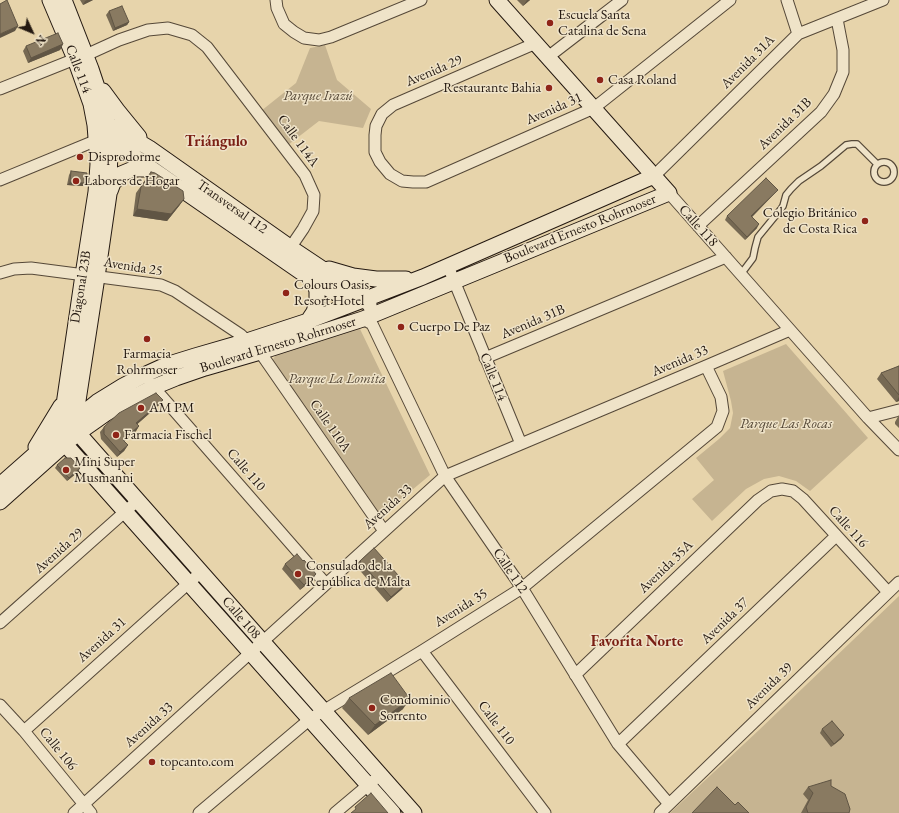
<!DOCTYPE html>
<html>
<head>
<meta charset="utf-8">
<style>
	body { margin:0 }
	#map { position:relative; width:899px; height:813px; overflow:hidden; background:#e7d4ab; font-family:"EB Garamond",serif }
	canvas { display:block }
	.north { position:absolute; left:12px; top:12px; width:40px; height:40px; -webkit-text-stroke:3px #efe3c8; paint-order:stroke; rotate:134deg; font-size:11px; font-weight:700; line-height:16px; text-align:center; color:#241911 }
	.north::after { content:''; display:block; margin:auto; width:14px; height:18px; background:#241911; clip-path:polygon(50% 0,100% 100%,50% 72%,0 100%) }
</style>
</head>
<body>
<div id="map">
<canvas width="899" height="813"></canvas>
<div class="north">N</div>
</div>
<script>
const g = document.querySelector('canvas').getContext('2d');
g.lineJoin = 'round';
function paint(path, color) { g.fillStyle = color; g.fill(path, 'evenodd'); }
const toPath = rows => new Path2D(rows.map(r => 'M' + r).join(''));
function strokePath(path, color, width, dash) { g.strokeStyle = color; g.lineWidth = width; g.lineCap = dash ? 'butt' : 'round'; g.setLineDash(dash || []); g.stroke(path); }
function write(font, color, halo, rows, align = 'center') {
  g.font = font + ' "EB Garamond",serif'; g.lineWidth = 3; g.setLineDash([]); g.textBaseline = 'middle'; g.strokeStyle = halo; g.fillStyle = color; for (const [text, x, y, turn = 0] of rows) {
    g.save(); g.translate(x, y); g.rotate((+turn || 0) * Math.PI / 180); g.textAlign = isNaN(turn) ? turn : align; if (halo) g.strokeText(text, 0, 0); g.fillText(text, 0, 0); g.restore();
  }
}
paint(toPath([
	[325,45,337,80,371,109,363,128,319,121,288,145,261,111,296,83,310,48],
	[355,328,360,329,430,475,381,516,377,515,336,450,317,423,297,397,272,361,277,353],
	[786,344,868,438,810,491,796,481,779,476,764,479,746,489,712,521,692,499,714,480,696,458,719,439,730,428,733,413,731,401,723,371],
	[899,596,899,813,670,813,759,730]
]), '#c6b491');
const lane = toPath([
	'874 172a10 10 0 1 1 20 0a10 10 0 1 1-20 0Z',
	[741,274,753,258,755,248,758,237,781,209,783,206,786,195,791,189,799,181,821,166,846,145,852,144,857,144,877,164]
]);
const street = toPath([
	[276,0,277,8,284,24,294,32,304,38,319,40,331,37,421,0],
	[787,0,798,34],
	[536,43,393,105,382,114,376,126,375,135,375,152,380,162,390,174,402,181,413,182,426,182,594,108,730,0],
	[548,57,622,0],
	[0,89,75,59,86,55,119,40,148,30,168,28,192,35,207,47,305,175,314,195,313,211,303,229,286,254],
	[654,176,798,34,883,0],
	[0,180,97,140],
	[669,193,868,418,899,450],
	[698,226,821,112,834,94,843,72,843,50,837,19],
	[448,266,521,444],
	[0,273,14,269,31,268,161,285,175,291,241,335,260,352,384,531],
	[363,319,372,324,445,476,522,588,618,744,669,804],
	[485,358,726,257],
	[150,383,326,584],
	[868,418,899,410],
	[0,623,137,501],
	[422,651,545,813],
	[575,675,758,500,771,491,782,489,793,491,803,499,888,592],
	[0,705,24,731,91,813],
	[24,731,201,572],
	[618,744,836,536],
	[74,813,445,476,706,366,790,330],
	[199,813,310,719,422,651,522,588,717,427,723,411,721,397,706,366],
	[335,813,373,781],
	[660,813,899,582]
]);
const secondary = toPath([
	[50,0,75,59,91,104,95,125,98,164,96,192,83,275,60,432,65,444,393,813],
	[64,0,91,69,103,105,108,124,110,140,109,194,97,277,75,420,78,433,414,813],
	[103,91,117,110,139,137],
	[101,125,108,124,117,129,149,148,291,248,366,298,369,304],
	[102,140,110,140,314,281,354,303],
	[110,191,113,183,121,174,133,169,145,169,153,171],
	[329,269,353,276,376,279,406,279],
	[308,321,314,312,317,302,317,291,314,281],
	[36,447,61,406],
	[0,485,60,432,97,402,123,386,144,375,166,365,195,356,247,341,308,321,423,277,654,176],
	[0,502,65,444,78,433,105,414,127,401,154,387,176,378,205,368,260,352,363,319,669,193,497,0]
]);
strokePath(lane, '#554838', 8);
strokePath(street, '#554838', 13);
strokePath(secondary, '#241911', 17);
strokePath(lane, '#efe3c8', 5.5);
strokePath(street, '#efe3c8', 11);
strokePath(secondary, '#efe3c8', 15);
paint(toPath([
	[80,0,93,0,83,5],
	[517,0,530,0,523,6],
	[109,11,129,22,127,25,113,31,106,15],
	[63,44,60,50,28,63,23,51,26,46],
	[71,171,83,186,67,185,69,175],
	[151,172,184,199,179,206,167,221,133,216,136,193],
	[778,190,775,193,752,217,757,228,745,240,725,220,727,216],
	[899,366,899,401,896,402,877,379,881,373],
	[163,400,159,405,137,424,139,426,136,431,124,441,128,445,124,451,117,457,101,439,100,432,104,427],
	[899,415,899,428,895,424,895,422],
	[57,465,78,472,67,481,55,468],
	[303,561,313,579,300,590,282,569,285,564],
	[360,561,406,584,402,589,387,602,356,566],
	[349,698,403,709,368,735,342,708],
	[822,729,844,735,841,739,831,747,820,733],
	[831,786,849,813,801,813,808,800,803,794,808,787]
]), '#766953');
paint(toPath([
	[87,0,93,0,83,5,85,1],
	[527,0,530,0,523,6],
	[129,22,127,25,113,31,115,28],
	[18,26,15,31,0,38,0,34],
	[63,44,60,50,28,63,31,58],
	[70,182,86,183,83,186,67,185],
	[778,190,775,193,749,220,751,216],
	[184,199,179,206,167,221,133,216,137,209],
	[759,224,757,228,745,240,747,237],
	[899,397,899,401,896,402],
	[163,400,159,405,133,428,136,423],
	[139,426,136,431,120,445,123,440],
	[128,445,124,451,117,457,120,452],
	[80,468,78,472,67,481,69,478],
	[316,574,313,579,300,590,304,585],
	[406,584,402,589,387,602,391,597],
	[410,699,403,709,368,735,375,725],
	[844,735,841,739,831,747,834,744]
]), '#605544');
const building = toPath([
	[7,0,18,26,0,34,0,4,7,0],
	[122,6,129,22,115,28,109,11,122,6],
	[58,33,63,44,31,58,26,46,58,33],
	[71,171,87,173,86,183,70,182,71,171],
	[151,172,155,173,183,191,184,199,171,214,137,209,141,187,151,172],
	[766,178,778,190,751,216,759,224,747,237,727,216,766,178],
	[899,366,899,395,881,373,899,366],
	[156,393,163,400,136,423,139,426,123,440,128,445,120,452,104,434,104,427,119,413,156,393],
	[65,458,71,458,80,468,69,478,57,465,65,458],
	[374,548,406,584,391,597,360,561,374,548],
	[297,554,303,561,304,560,316,574,304,585,285,564,297,554],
	[391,673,410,699,375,725,349,698,391,673],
	[832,721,844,735,834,744,822,729,832,721],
	[831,780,831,786,845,794,850,809,849,813,808,813,806,807,813,793,808,787,831,780],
	[717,787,735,805,738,802,749,813,692,813,717,787],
	[371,793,388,813,351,813,356,809,355,807,371,793]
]);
paint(building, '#897a61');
strokePath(building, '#605544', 1);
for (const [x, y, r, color] of [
	[550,23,4,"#8f2418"],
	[600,80,4,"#8f2418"],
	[549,88,4,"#8f2418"],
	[80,157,4,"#8f2418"],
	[76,181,4,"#8f2418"],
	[865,221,4,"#8f2418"],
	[286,293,4,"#8f2418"],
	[401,327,4,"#8f2418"],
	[147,339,4,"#8f2418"],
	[141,408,4,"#8f2418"],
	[116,435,4,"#8f2418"],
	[66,470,4,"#8f2418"],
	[298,574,4,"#8f2418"],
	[372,708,4,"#8f2418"],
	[152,762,4,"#8f2418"]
]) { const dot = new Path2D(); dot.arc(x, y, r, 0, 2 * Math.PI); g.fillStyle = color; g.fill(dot); strokePath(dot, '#efe3c8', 1.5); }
write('14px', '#241911', '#efe3c8', [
	["Escuela Santa",558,15],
	["Catalina de Sena",558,31],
	["Casa Roland",608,80],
	["Restaurante Bahia",541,88,"right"],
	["Disprodorme",88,157],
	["Labores de Hogar",84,181],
	["Colegio Británico",857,213,"right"],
	["de Costa Rica",857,229,"right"],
	["Colours Oasis",294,285],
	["Resort Hotel",294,301],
	["Cuerpo De Paz",409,327],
	["Farmacia",147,354,"center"],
	["Rohrmoser",147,370,"center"],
	["AM PM",149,408],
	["Farmacia Fischel",124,435],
	["Mini Super",74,462],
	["Musmanni",74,478],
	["Consulado de la",306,566],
	["República de Malta",306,582],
	["Condominio",380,700],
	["Sorrento",380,716],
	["topcanto.com",160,762]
], 'left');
write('14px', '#241911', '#efe3c8', [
	["Avenida 31A",748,62,-45],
	["Calle 114",78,69,69],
	["Avenida 29",434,71,-23],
	["Avenida 31",554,109,-24],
	["Avenida 31B",785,124,-44],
	["Calle 114A",298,141,54],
	["Transversal 112",232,207,35],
	["Calle 118",698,226,48],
	["Boulevard Ernesto Rohrmoser",580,229,-22],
	["Avenida 25",133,267,9],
	["Diagonal 23B",81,287,-81],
	["Avenida 31B",533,322,-23],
	["Boulevard Ernesto Rohrmoser",278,345,-17],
	["Avenida 33",680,361,-23],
	["Calle 114",493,377,68],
	["Calle 110A",330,426,55],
	["Calle 110",246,470,49],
	["Avenida 33",388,507,-42],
	["Calle 116",848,527,48],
	["Avenida 29",59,551,-42],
	["Avenida 35A",666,567,-44],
	["Calle 112",510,571,56],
	["Avenida 35",461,608,-32],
	["Calle 108",241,618,49],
	["Avenida 37",725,621,-44],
	["Avenida 31",102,640,-42],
	["Avenida 39",769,686,-44],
	["Calle 110",496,723,53],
	["Avenida 33",149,725,-42],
	["Calle 106",58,749,51]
]);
write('italic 14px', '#554837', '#efe3c8', [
	["Parque Irazú",318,96],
	["Parque La Lomita",337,379],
	["Parque Las Rocas",786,424]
]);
write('bold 15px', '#7a1f14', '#efe3c8', [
	["Triángulo",216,142],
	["Favorita Norte",637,642]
]);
</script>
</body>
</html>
